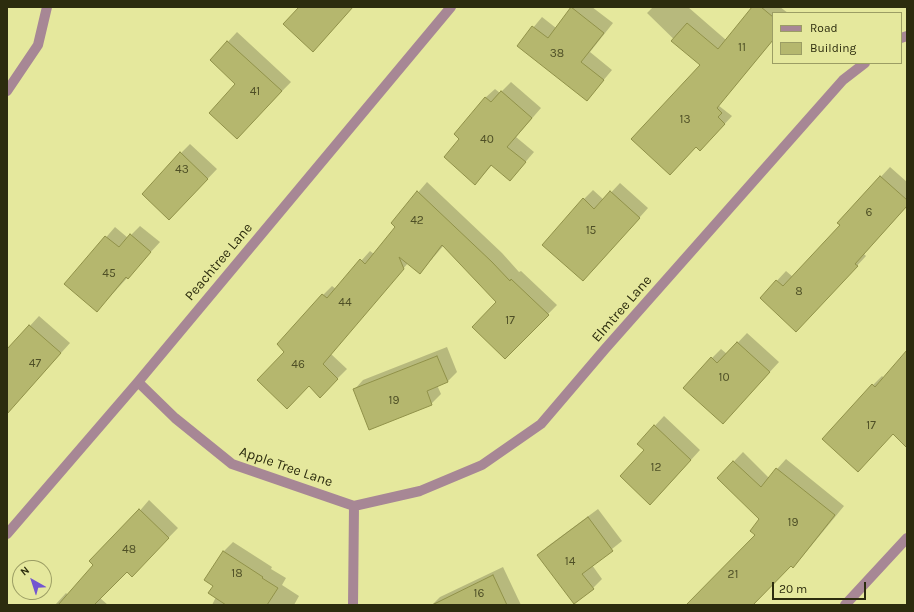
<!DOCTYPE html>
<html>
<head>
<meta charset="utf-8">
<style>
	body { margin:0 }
	#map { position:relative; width:914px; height:612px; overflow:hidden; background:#e5e89d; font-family:Karla,sans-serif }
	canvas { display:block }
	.frame { position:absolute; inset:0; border:8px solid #2c2c0e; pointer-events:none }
	.legend { position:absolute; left:772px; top:12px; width:130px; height:52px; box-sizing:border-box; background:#e5e89d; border:1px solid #9b9d64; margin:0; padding:5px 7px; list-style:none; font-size:12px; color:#2c2c0e }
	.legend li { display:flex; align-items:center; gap:8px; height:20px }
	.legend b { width:20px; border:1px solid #9b9d64 }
	.north { position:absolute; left:12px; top:560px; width:40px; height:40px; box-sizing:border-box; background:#e5e89d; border:1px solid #9b9d64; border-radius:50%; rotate:321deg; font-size:11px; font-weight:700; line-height:16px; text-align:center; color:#2c2c0e }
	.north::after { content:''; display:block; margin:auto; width:14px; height:18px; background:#7356d0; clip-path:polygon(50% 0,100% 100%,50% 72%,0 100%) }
	.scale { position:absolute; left:772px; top:582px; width:94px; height:18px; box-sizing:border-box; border:2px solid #2c2c0e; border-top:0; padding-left:5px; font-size:12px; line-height:14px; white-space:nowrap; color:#2c2c0e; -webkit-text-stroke:3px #e5e89d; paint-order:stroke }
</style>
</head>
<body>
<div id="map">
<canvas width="914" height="612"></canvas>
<div class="frame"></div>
<ul class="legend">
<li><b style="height:5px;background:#a78795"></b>Road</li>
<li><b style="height:11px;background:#b5b76e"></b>Building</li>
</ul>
<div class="north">N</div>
<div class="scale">20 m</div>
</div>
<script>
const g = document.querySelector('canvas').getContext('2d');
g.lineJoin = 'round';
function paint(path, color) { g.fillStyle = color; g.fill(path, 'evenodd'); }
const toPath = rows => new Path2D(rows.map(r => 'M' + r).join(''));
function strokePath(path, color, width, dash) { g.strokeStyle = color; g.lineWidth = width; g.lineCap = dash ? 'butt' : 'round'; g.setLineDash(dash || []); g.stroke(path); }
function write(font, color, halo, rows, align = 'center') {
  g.font = font + ' Karla,sans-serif'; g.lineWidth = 3; g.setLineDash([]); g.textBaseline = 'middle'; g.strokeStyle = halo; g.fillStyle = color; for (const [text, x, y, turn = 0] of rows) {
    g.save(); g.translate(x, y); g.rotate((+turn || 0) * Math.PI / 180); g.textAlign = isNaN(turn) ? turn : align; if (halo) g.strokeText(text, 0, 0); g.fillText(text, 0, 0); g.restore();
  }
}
paint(toPath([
	[573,7,592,7,613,23,590,52,612,70,587,100,518,46,542,17,556,28],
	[653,7,688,7,726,40,753,7,780,7,788,13,773,13,773,40,729,93,647,13],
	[237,32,291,82,246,128,237,84,211,60],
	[687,81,732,116,710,140,697,146],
	[511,82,541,108,516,137,534,152,510,180,492,165,475,184,461,138,485,98,495,89,500,93],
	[190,144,217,169,179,209,181,153],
	[890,167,907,182,907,206,864,254,866,256,806,321,761,298,786,271,793,277,842,225,838,223],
	[427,182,502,253,519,272,521,271,557,305,505,358,498,302,444,245,420,273,408,263,331,354,347,369,320,396,286,352,323,295,332,286,336,289,370,251,374,254,397,227,392,223],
	[620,183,648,208,592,271,584,199,593,190,604,200],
	[140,226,160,242,106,301,66,284,115,227,128,238],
	[39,316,70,343,27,391,7,399,7,351],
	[747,333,779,362,732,413,712,358,721,349,727,354],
	[447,347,457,372,447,382,437,385,441,394,431,404,354,390,363,380],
	[907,352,907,418,873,385,882,376,884,378],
	[664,416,700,450,660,494,646,450,638,444],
	[743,452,769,478,786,459,844,506,802,557,793,566,791,565,751,605,692,605,757,535,761,519,718,478],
	[149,500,178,528,141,566,127,570,100,598,108,605,55,605,66,593,68,595],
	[598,509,622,541,592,565,602,579,593,588,538,555,548,546],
	[233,542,272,567,271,569,286,578,282,585,299,596,294,605,212,605,216,597,214,586,205,580,224,551],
	[503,567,521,605,432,605,440,597]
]), '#0003');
const building = toPath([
	[299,7,353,7,313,52,283,24,299,7],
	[571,7,604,33,581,62,604,80,587,101,517,46,532,26,548,38,571,7],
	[752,7,761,7,773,17,773,40,717,108,722,113,718,117,725,124,700,151,696,147,670,175,631,139,700,65,671,41,687,23,718,49,752,7],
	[227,41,282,91,237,139,209,113,235,84,210,60,227,41],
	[501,91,532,118,507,147,526,162,510,181,491,165,475,185,444,157,459,139,454,134,485,97,491,102,501,91],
	[180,152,208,179,169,220,142,194,180,152],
	[880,176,907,200,907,206,855,264,858,266,796,332,760,298,776,280,783,286,840,225,837,223,880,176],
	[417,191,492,262,510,281,511,279,549,315,505,359,472,327,496,302,442,245,420,274,399,257,404,269,323,364,338,379,320,398,309,386,287,409,257,380,284,352,277,344,322,294,327,298,360,259,365,264,395,227,391,223,417,191],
	[610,191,640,218,583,281,542,245,583,198,594,209,610,191],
	[130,234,151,252,128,279,126,277,97,312,64,284,105,236,119,247,130,234],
	[29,325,61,353,7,414,7,349,29,325],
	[737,342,770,372,723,424,683,388,711,357,717,363,737,342],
	[907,350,907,448,893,434,858,472,822,439,872,384,875,387,907,350],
	[437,356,448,382,427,391,432,405,369,430,353,389,437,356],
	[654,425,691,460,650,505,620,476,644,450,637,444,654,425],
	[733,461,761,487,776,468,835,515,793,568,791,566,753,605,686,605,755,535,750,531,759,519,717,478,733,461],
	[139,509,169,538,132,577,127,572,94,605,58,605,93,565,89,561,139,509],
	[588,517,613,551,582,574,594,589,574,604,537,555,588,517],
	[223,551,263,577,262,578,278,588,267,605,226,605,208,593,213,586,204,580,223,551],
	[493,575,507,605,432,605,493,575]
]);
paint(building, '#b5b76e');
strokePath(building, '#909149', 1);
strokePath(toPath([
	[7,91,38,45,47,7]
]), '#a78795', 10);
strokePath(toPath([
	[901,38,907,36],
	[138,382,175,418,232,464,354,506],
	[354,506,420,491,482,465,541,424,605,349,843,80,865,63],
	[7,534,138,382,451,7],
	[353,605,354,506],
	[845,605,907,538]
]), '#a78795', 10);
write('12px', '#4e4f26', null, [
	["11",742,48],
	["38",557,54],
	["41",255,92],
	["13",685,120],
	["40",487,140],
	["43",182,170],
	["6",869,213],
	["42",417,221],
	["15",591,231],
	["45",109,274],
	["8",799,292],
	["44",345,303],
	["17",510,321],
	["47",35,364],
	["46",298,365],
	["10",724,378],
	["19",394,401],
	["17",871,426],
	["12",656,468],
	["19",793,523],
	["48",129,550],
	["14",570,562],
	["18",237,574],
	["21",733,575],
	["16",479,594]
]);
write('14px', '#2c2c0e', '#e5e89d', [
	["Peachtree Lane",219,262,-50],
	["Elmtree Lane",622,309,-49],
	["Apple Tree Lane",286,467,19]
]);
</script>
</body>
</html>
